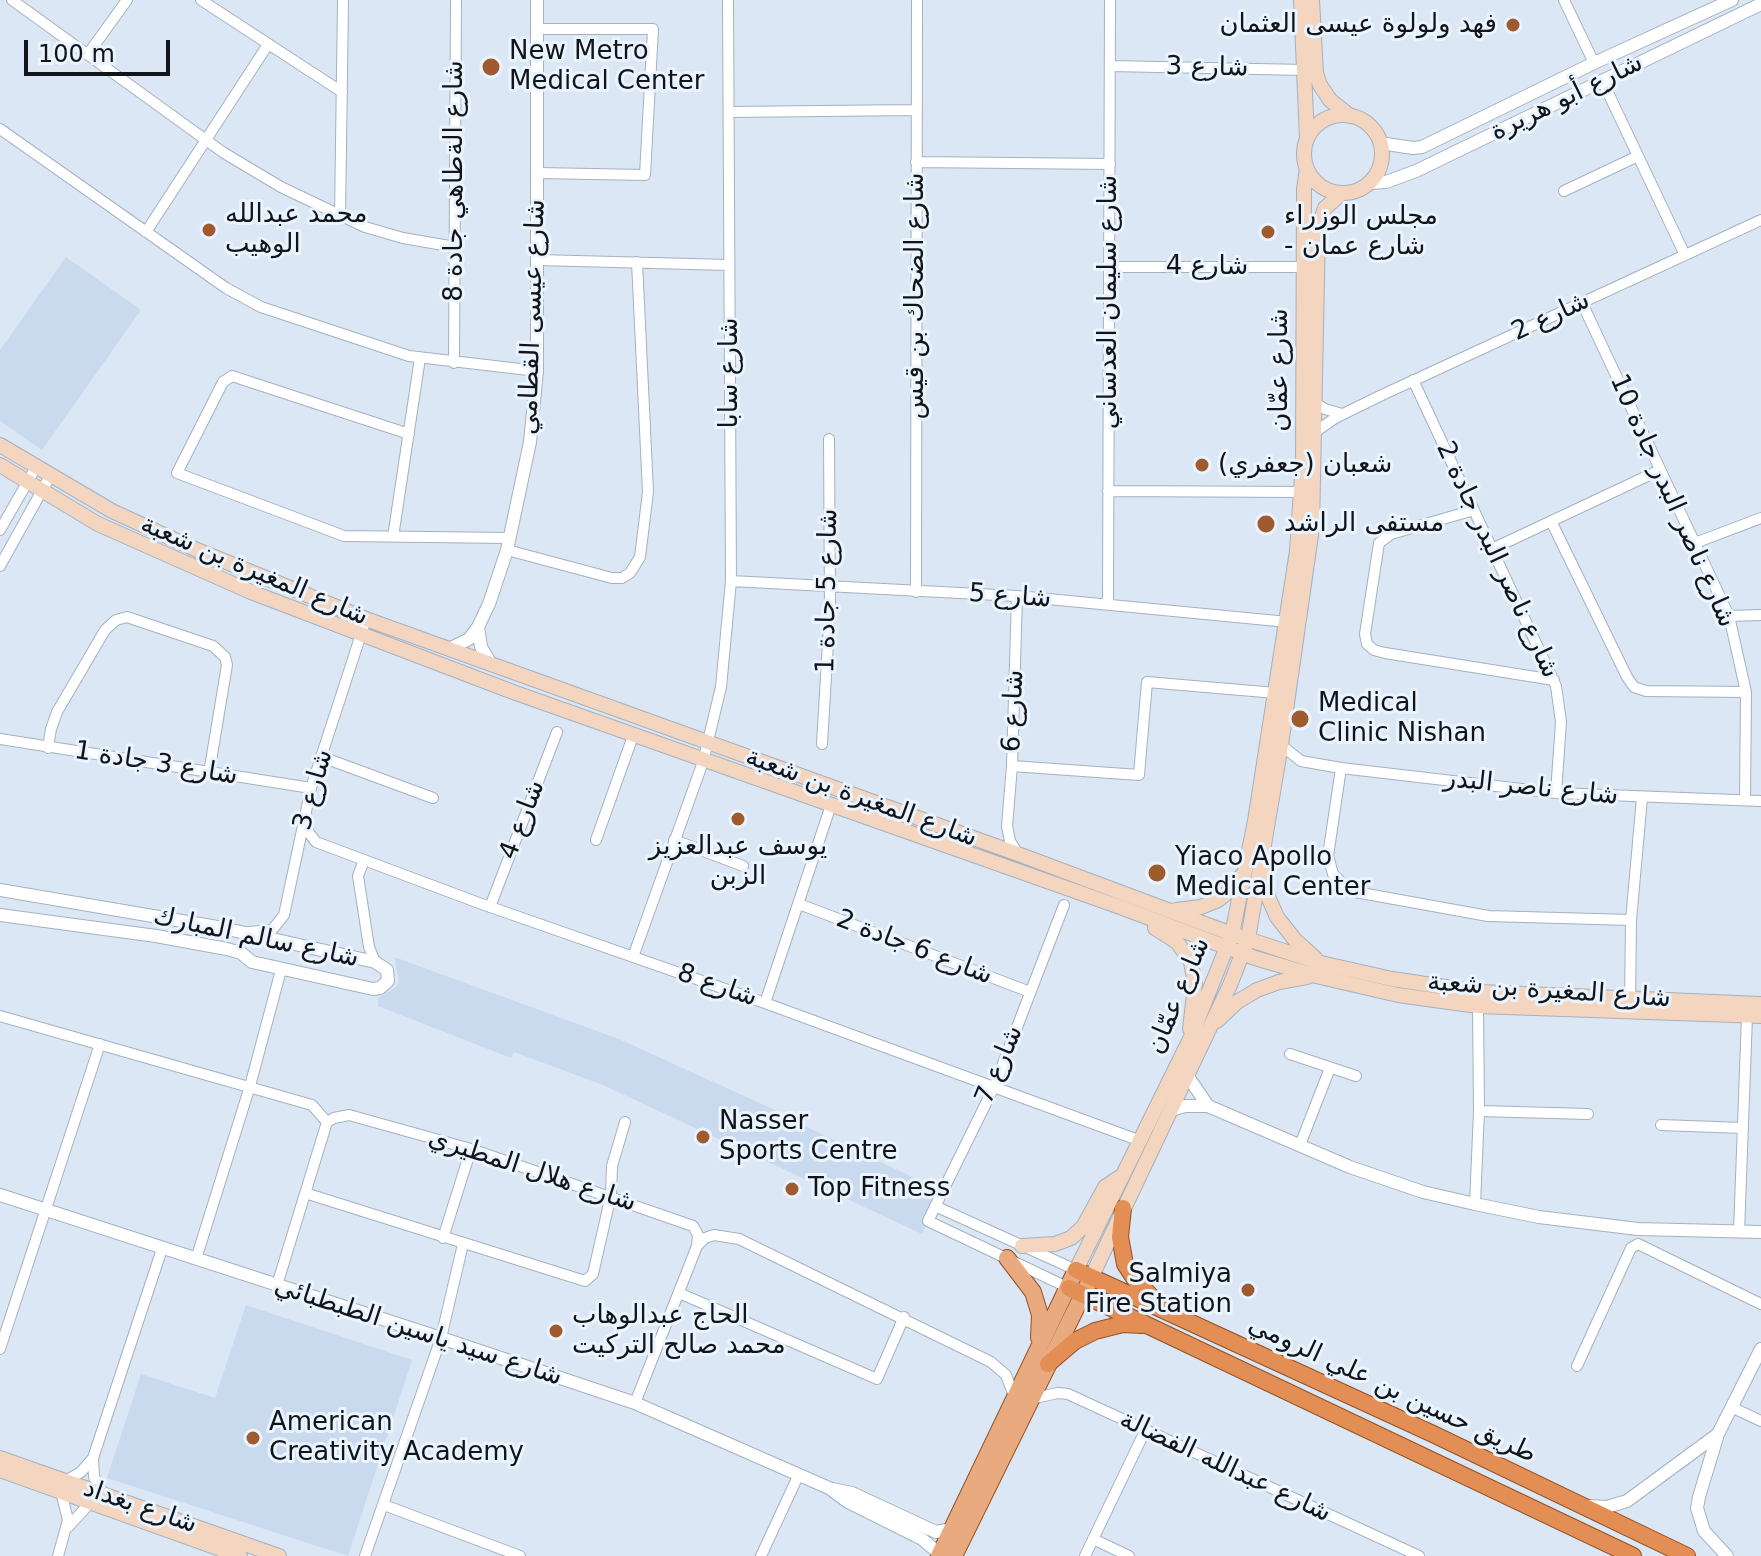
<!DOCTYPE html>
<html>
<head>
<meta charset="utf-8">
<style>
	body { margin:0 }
	#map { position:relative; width:1761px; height:1556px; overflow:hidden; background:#dbe7f5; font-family:"DejaVu Sans",sans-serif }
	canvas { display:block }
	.scale { position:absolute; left:24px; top:40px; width:146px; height:36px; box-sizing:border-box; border:4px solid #11151a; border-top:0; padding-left:10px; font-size:24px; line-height:28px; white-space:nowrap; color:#11151a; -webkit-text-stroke:6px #eaf4ff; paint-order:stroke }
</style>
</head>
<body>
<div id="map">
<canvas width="1761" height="1556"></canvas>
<div class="scale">100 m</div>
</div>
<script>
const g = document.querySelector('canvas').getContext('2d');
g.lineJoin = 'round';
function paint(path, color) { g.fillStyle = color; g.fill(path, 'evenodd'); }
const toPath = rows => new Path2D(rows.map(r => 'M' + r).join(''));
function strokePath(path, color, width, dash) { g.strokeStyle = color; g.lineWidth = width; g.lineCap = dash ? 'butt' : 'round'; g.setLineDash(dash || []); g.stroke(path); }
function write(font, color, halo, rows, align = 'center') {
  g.font = font + ' "DejaVu Sans","Noto Naskh Arabic",sans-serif'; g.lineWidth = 6; g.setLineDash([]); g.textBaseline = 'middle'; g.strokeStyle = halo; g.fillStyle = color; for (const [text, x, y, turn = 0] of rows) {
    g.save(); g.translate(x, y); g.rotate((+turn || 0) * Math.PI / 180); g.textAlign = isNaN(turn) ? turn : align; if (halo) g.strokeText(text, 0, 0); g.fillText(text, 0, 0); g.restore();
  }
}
paint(toPath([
	[66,257,141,310,42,450,0,421,0,350],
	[394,957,619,1039,788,1116,796,1122,942,1191,922,1234,603,1085,514,1052,511,1058,378,1006,378,998,396,987,399,981],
	[246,1305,412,1360,348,1556,107,1478,141,1374,215,1398]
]), '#c9daee');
const minor = toPath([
	[12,0,224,153,281,187,365,227,403,238,455,247],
	[201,0,342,92],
	[1564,0,1594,63],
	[537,29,653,29,645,175,538,173],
	[88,54,127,0],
	[1110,66,1305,70],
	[1602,80,1685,255],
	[729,112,916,110],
	[0,129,226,288,261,307,409,356,537,371],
	[916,162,1110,164],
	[1564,191,1638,156],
	[340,217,343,0],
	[146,232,267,46],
	[538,260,729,265],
	[1109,267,1304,267],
	[1582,303,1729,616,1746,692,1745,800],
	[454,363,456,0],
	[1413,380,1556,686,1561,722,1556,793],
	[1315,403,1325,409,1342,414],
	[1314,433,1335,418,1382,395,1761,220],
	[409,434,232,376,223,382,177,473,344,536,509,538],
	[1108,491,1302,492],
	[1474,510,1391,534,1379,543,1365,634,1367,644,1374,650,1385,653,1554,680],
	[1551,521,1627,677,1634,687,1646,691,1746,692],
	[0,530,36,467],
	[393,537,420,358],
	[1695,543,1761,518],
	[1492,549,1660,470],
	[507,550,612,578,622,578,630,573,640,557,648,492,637,262],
	[0,566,50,476],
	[731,581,1017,596,1288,622],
	[916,592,917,0],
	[1017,596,1012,766,1007,826,1010,841,1018,854],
	[1108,604,1110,0],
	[1729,616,1761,615],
	[0,739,311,788],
	[822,744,830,609,829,439],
	[1281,745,1301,761,1341,768,1556,793,1761,801],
	[48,748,51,729,57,712,105,630,116,620,127,617,213,646,225,657,227,665,209,773],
	[322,757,433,798],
	[1012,766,1139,775,1147,682,1276,693],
	[1341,768,1328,856,1333,874,1350,891,1488,916,1631,920],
	[303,825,316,842,479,903,765,1003,1138,1140],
	[596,840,633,736],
	[674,840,743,866],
	[364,860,358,876,369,947,375,962],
	[799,904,1030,992],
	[1064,905,994,1087,928,1221,1069,1288],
	[490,907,557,732],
	[249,932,272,930,284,915,311,788,366,619],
	[633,957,703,762,721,687,731,581,728,0],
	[765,1003,831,805],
	[1630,1005,1631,920,1642,798],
	[0,1016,312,1105,327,1122],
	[1290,1054,1356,1076],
	[1479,1111,1588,1114],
	[327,1122,334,1118,349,1115,471,1149,693,1226,698,1235,697,1246,635,1403],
	[1661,1125,1743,1128],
	[1300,1145,1330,1068],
	[305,1193,585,1281,593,1274,611,1195,612,1166,625,1122],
	[1475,1204,1479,1111,1478,1006],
	[935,1206,1076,1270],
	[1739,1232,1747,1016],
	[443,1238,471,1149],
	[1638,1244,1761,1304],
	[697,1246,705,1238,714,1235,739,1239,991,1362,1006,1375,1014,1396],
	[196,1259,250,1086,281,970],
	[277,1285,327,1122],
	[679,1293,877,1379,904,1317],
	[0,1349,100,1044],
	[1577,1366,1631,1248,1638,1244],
	[1030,1399,1058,1393,1068,1394,1419,1556],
	[1731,1407,1761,1421],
	[65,1481,81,1472,93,1458],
	[103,1493,94,1477,93,1458,162,1249],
	[384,1505,520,1556],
	[68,1527,90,1503],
	[1093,1539,1129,1556],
	[58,1556,68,1520,61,1492],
	[365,1556,441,1338,463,1244],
	[761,1556,799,1474],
	[1085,1556,1145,1431]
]);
const tertiary = toPath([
	[1380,143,1413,148,1422,147,1594,63,1732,0],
	[1370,183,1386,182,1416,171,1761,4],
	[478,627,481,647,491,664],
	[449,649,469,639,478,627,489,604,507,550,530,442,537,371,537,0],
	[0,890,223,928,375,962,387,970,388,981,380,988,373,989,252,962,241,953,227,949,156,936,0,915],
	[1187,1075,1208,1106],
	[1171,1110,1185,1106,1208,1106,1350,1167,1423,1192,1475,1204,1539,1217,1638,1229,1761,1232],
	[0,1195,441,1338,635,1403,829,1488,848,1502,922,1539,935,1550,939,1556],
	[832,1489,852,1493,936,1532,952,1529],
	[1589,1506,1607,1507,1627,1501,1718,1434],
	[1727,1556,1704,1531,1697,1508,1699,1497,1718,1434,1761,1349]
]);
const secondary = toPath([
	[1301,0,1307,139],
	[1312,0,1316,73,1320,85,1330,100,1350,116],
	'1304 154a39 39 0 1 1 78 0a39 39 0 1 1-78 0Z',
	[0,445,112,511,197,550,366,619,1018,854,1232,934,1321,963,1392,979,1479,992,1761,1004],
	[0,465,98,524,251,592,513,692,1120,907,1255,958,1316,976,1398,995,1478,1006,1761,1016],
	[1262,872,1269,899,1277,917,1295,940,1315,958],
	[1176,910,1201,907,1218,900,1232,889,1242,875],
	[1155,928,1177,942,1191,962,1195,985,1190,1029],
	[1217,1021,1237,1002,1257,990,1279,982,1307,977],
	[1022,1246,1055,1244,1071,1238,1083,1227,1105,1187,1120,1177],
	[1076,1270,1190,1039,1232,934,1255,821,1297,551,1303,461,1304,189,1307,168],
	[1091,1278,1230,985,1248,939,1281,745,1312,528,1318,229,1325,208,1342,193],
	[0,1458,279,1556],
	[0,1470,240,1556]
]);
const primary = toPath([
	[1007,1258,1033,1292,1040,1315,1039,1338],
	[939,1556,1076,1270],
	[954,1556,1091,1278]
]);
const trunk = toPath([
	[1123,1208,1120,1237,1125,1264,1136,1281,1157,1302],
	[1076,1270,1433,1434,1687,1556],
	[1069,1288,1633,1556],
	[1048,1364,1075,1341,1095,1331,1123,1324,1142,1325]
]);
strokePath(minor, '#a5b1be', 12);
strokePath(tertiary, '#a5b1be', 14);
strokePath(secondary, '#a5b1be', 16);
strokePath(primary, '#945124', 18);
strokePath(trunk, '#945124', 18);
strokePath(minor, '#fff', 10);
strokePath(tertiary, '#fff', 12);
strokePath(secondary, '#f4d5bf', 14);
strokePath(primary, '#e9aa7f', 16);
strokePath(trunk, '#e28e54', 16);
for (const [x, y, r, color] of [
	[1513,25,8,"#9f5b2e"],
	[491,67,10,"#9f5b2e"],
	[209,230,8,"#9f5b2e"],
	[1268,232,8,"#9f5b2e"],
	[1202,465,8,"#9f5b2e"],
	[1266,524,10,"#9f5b2e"],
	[1300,719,10,"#9f5b2e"],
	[738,819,8,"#9f5b2e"],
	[1157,873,10,"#9f5b2e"],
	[703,1137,8,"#9f5b2e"],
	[792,1189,8,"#9f5b2e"],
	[1248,1290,8,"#9f5b2e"],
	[556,1331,8,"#9f5b2e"],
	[253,1438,8,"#9f5b2e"]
]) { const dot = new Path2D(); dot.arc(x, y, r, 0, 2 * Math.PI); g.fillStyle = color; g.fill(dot); strokePath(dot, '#eaf4ff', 3); }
write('26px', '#11151a', '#eaf4ff', [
	["فهد ولولوة عيسى العثمان",1497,25,"right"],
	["New Metro",509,52],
	["Medical Center",509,82],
	["محمد عبدالله",225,215],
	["الوهيب",225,245],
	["مجلس الوزراء",1284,217],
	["- شارع عمان",1284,247],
	["شعبان (جعفري)",1218,465],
	["مستفى الراشد",1284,524],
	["Medical",1318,704],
	["Clinic Nishan",1318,734],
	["يوسف عبدالعزيز",738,847,"center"],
	["الزبن",738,877,"center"],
	["Yiaco Apollo",1175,858],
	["Medical Center",1175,888],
	["Nasser",719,1122],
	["Sports Centre",719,1152],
	["Top Fitness",808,1189],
	["Salmiya",1232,1275,"right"],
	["Fire Station",1232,1305,"right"],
	["الحاج عبدالوهاب",572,1316],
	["محمد صالح التركيت",572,1346],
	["American",269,1423],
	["Creativity Academy",269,1453]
], 'left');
write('26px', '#11151a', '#eaf4ff', [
	["شارع 3",1207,68,1],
	["شارع أبو هريرة",1567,98,-26],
	["شارع الةطاهي جادة 8",455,181,-90],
	["شارع 4",1207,267],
	["شارع الضحاك بن قيس",916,296,-90],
	["شارع سليمان العدساني",1109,302,-90],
	["شارع عيسى القطامي",533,317,-88],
	["شارع 2",1551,317,-25],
	["شارع عمّان",1280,370,-90],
	["شارع سابا",730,373,-90],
	["شارع ناصر البدر جادة 10",1672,501,66],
	["شارع ناصر البدر جادة 2",1497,560,65],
	["شارع المغيرة بن شعبة",254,571,23],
	["شارع 5 جادة 1",828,591,-89],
	["شارع 5",1010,597,4],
	["شارع 6",1014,711,-88],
	["شارع 3 جادة 1",156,764,9],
	["شارع ناصر البدر",1531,788,6],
	["شارع 3",314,790,-74],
	["شارع المغيرة بن شعبة",861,798,20],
	["شارع 4",523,820,-69],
	["شارع سالم المبارك",256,938,12],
	["شارع 6 جادة 2",914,948,21],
	["شارع 8",717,986,19],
	["شارع المغيرة بن شعبة",1549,991,4],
	["شارع عمّان",1179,996,-67],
	["شارع 7",1000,1065,-67],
	["شارع هلال المطيري",532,1171,18],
	["شارع سيد ياسين الطبطبائي",418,1332,18],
	["طريق حسين بن علي الرومي",1392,1390,25],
	["شارع عبدالله الفضالة",1225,1467,25],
	["شارع بغداد",140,1507,19]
]);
</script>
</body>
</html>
